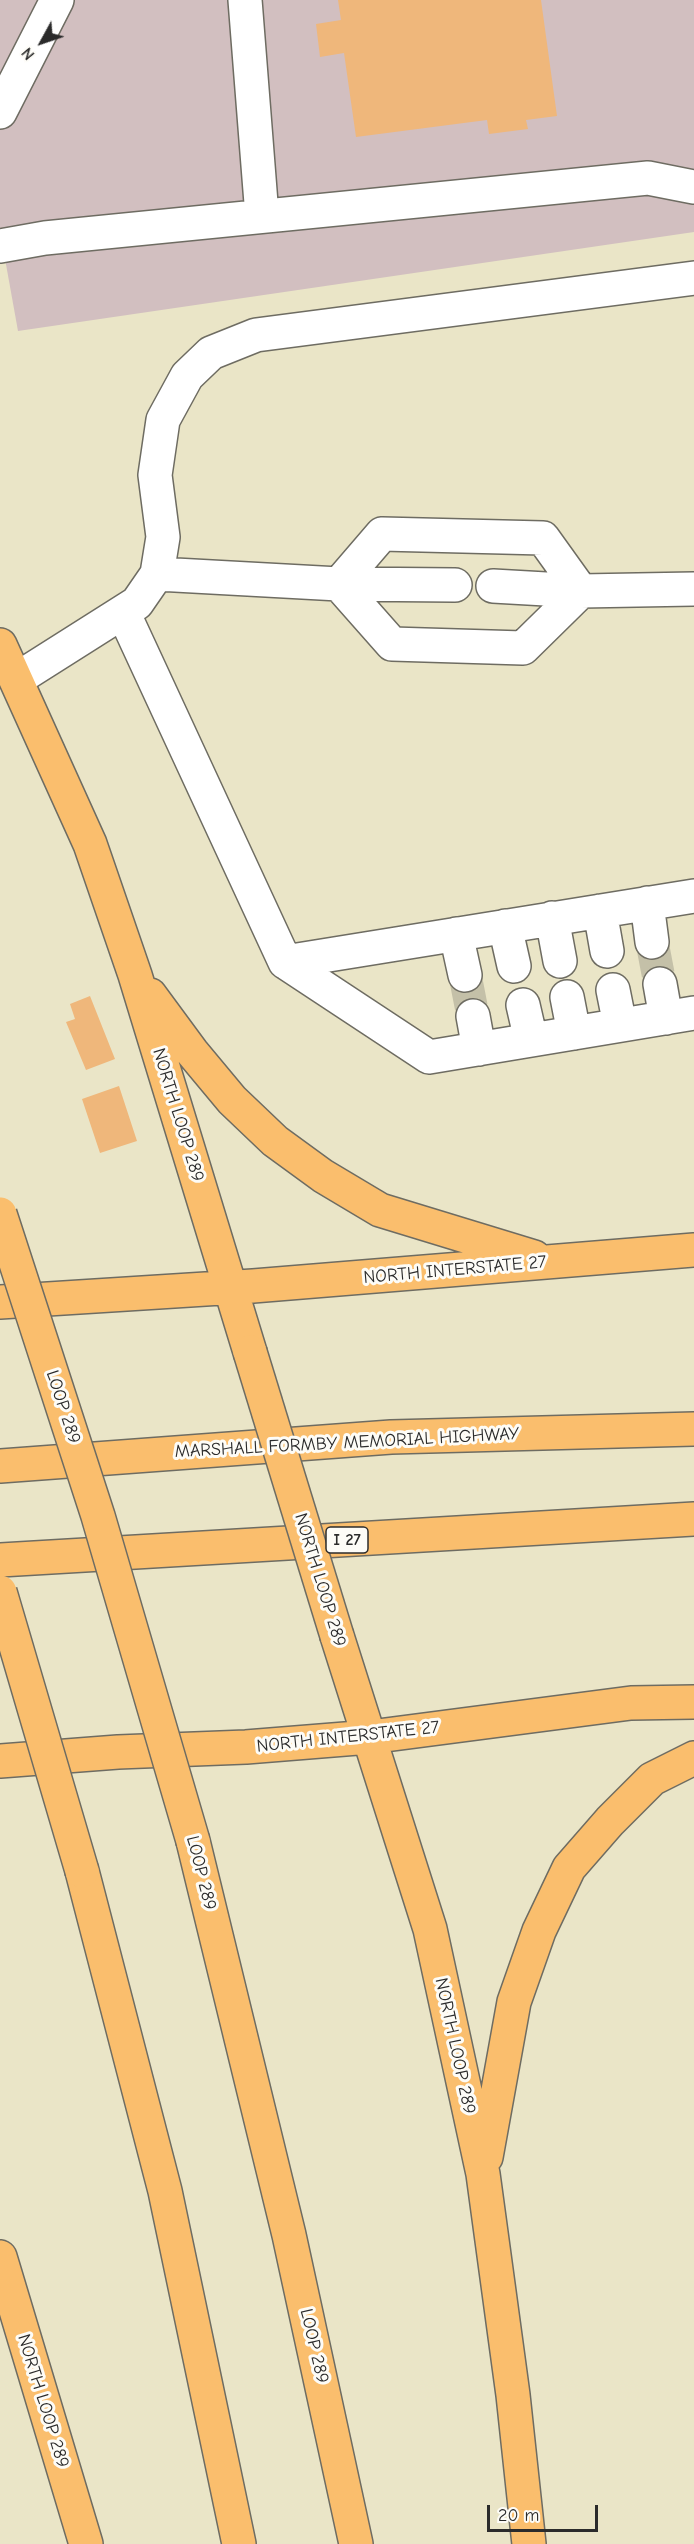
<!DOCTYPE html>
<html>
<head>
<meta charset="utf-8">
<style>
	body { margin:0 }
	#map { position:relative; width:694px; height:2544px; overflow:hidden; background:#eae5c7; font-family:"Comic Neue",sans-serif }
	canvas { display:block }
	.north { position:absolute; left:12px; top:12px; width:60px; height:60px; -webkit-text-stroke:4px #fdfcf7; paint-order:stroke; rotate:230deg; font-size:16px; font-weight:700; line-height:24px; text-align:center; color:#2b2b2b }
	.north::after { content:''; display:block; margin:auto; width:21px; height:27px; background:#2b2b2b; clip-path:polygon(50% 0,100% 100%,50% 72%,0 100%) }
	.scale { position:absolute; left:487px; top:2505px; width:111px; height:27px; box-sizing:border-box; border:3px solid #2b2b2b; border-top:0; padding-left:8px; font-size:18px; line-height:21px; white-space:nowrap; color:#2b2b2b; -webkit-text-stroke:4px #fdfcf7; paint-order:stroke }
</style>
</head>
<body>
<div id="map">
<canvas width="694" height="2544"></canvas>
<div class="north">N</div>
<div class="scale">20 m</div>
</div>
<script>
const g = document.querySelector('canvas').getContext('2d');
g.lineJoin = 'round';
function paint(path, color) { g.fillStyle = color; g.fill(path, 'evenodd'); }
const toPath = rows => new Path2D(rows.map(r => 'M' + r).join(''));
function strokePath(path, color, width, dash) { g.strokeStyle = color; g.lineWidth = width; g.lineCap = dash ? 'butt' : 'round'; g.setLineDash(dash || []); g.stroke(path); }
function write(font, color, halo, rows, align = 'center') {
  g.font = font + ' "Comic Neue",sans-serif'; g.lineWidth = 6; g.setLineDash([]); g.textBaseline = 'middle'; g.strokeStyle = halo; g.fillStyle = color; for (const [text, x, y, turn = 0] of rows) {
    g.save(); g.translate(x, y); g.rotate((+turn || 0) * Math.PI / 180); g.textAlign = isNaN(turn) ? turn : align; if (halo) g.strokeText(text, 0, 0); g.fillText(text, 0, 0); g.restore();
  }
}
paint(toPath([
	[0,0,694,0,694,232,18,331,0,231]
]), '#d2bfc0');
paint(toPath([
	[338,0,541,0,557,116,526,120,528,129,489,134,487,120,356,137,344,53,320,57,316,24,341,20],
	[90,996,115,1059,86,1070,66,1022,75,1019,70,1004],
	[119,1086,137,1141,100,1153,82,1099]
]), '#efb77b');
strokePath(toPath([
	[652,942,660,984],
	[465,975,473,1016]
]), '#c4c0a8', 33, [33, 16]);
const minor = toPath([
	[245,0,262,216],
	[0,112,57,0],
	[0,246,45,238,648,178,694,187],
	[382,534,543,538,581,591,523,648,392,644,339,584,382,534],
	[157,574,339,584,455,585],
	[493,586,581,591,694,589],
	[123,612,285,962,429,1057,694,1013],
	[17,679,137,603,157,574,163,537,155,475,163,420,187,376,211,353,256,335,694,278],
	[647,903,652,942],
	[600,911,607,951],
	[552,918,560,961],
	[505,926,514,966],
	[456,934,465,975],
	[285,962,694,896],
	[660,984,666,1018],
	[613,990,620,1025],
	[567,997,574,1033],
	[523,1005,531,1040],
	[473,1016,479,1049]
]);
const major = toPath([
	[0,645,90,844,135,975,250,1352],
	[150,995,192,1052,232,1100,275,1141,323,1176,380,1210,534,1257],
	[0,1302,253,1286,694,1250],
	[337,1636,430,1929,483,2174,513,2395,529,2544],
	[0,1761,118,1752,246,1747,370,1737,631,1703,694,1702],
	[486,2157,514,2002,539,1931,569,1868,610,1821,652,1779,694,1758],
	[0,2257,86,2544]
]);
const highway = toPath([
	[0,1466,391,1437,694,1429],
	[0,1560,694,1519],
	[193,1841,289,2235,356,2544],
	[82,1871,165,2191,239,2544]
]);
strokePath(minor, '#6e6c62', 36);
strokePath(major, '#6e6c62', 36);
strokePath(highway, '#6e6c62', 36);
strokePath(minor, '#fff', 33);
strokePath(major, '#fabe6d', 33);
strokePath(highway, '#fabe6d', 33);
const majorBridge = toPath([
	[250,1352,337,1636]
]);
const highwayBridge = toPath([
	[0,1214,98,1516,193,1841],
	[0,1592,82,1871]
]);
strokePath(majorBridge, '#6e6c62', 36, []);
strokePath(highwayBridge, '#6e6c62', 36, []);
strokePath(majorBridge, '#fabe6d', 33);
strokePath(highwayBridge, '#fabe6d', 33);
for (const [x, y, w] of [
	[347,1540,42]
]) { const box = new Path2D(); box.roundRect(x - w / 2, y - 13, w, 26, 4.5); g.fillStyle = '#fdfcf7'; g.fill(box); strokePath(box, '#2b2b2b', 1.5); }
write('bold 16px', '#2b2b2b', null, [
	["I 27",347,1540]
]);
write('18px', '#2b2b2b', '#fdfcf7', [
	["NORTH LOOP 289",178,1115,73],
	["NORTH INTERSTATE 27",455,1270,-5],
	["LOOP 289",63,1407,72],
	["MARSHALL FORMBY MEMORIAL HIGHWAY",347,1443,-3],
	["NORTH LOOP 289",320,1580,73],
	["NORTH INTERSTATE 27",348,1737,-6],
	["LOOP 289",201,1873,76],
	["NORTH LOOP 289",455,2046,78],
	["LOOP 289",314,2346,77],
	["NORTH LOOP 289",43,2401,73]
]);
</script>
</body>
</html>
